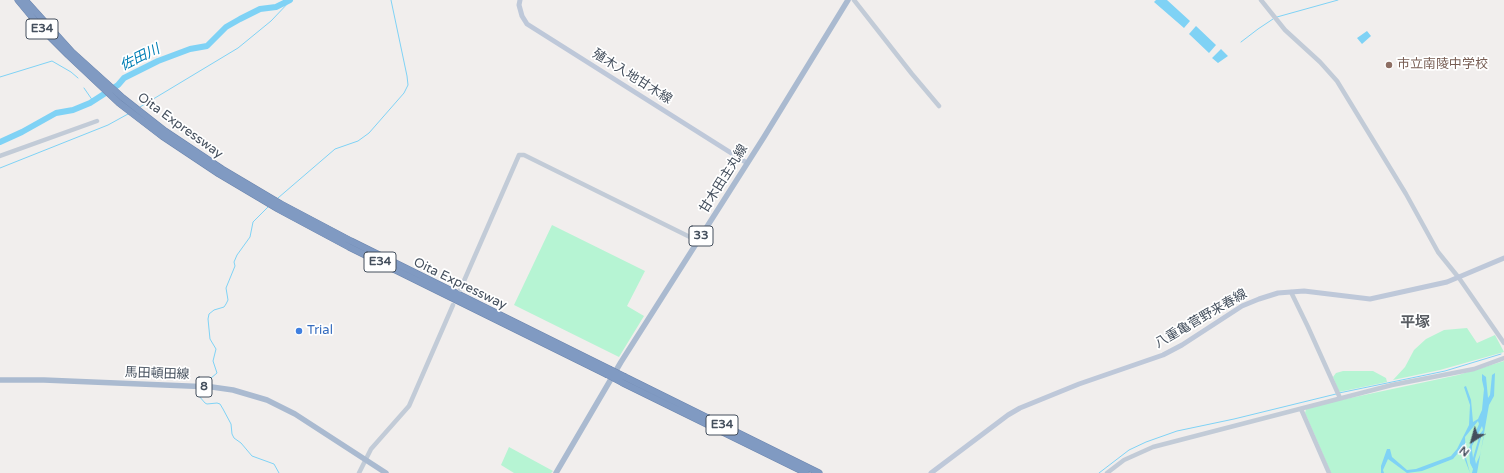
<!DOCTYPE html>
<html>
<head>
<meta charset="utf-8">
<style>
	body { margin:0 }
	#map { position:relative; width:1504px; height:473px; overflow:hidden; background:#f1eeed; font-family:"Varela Round",sans-serif }
	canvas { display:block }
	.north { position:absolute; left:1452px; top:421px; width:40px; height:40px; -webkit-text-stroke:3px #fff; paint-order:stroke; rotate:217deg; font-size:11px; font-weight:700; line-height:16px; text-align:center; color:#444f5d }
	.north::after { content:''; display:block; margin:auto; width:14px; height:18px; background:#444f5d; clip-path:polygon(50% 0,100% 100%,50% 72%,0 100%) }
</style>
</head>
<body>
<div id="map">
<canvas width="1504" height="473"></canvas>
<div class="north">N</div>
</div>
<script>
const g = document.querySelector('canvas').getContext('2d');
g.lineJoin = 'round';
function paint(path, color) { g.fillStyle = color; g.fill(path, 'evenodd'); }
const toPath = rows => new Path2D(rows.map(r => 'M' + r).join(''));
function strokePath(path, color, width, dash) { g.strokeStyle = color; g.lineWidth = width; g.lineCap = dash ? 'butt' : 'round'; g.setLineDash(dash || []); g.stroke(path); }
function write(font, color, halo, rows, align = 'center') {
  g.font = font + ' "Varela Round","Noto Sans JP",sans-serif'; g.lineWidth = 3.5; g.setLineDash([]); g.textBaseline = 'middle'; g.strokeStyle = halo; g.fillStyle = color; for (const [text, x, y, turn = 0] of rows) {
    g.save(); g.translate(x, y); g.rotate((+turn || 0) * Math.PI / 180); g.textAlign = isNaN(turn) ? turn : align; if (halo) g.strokeText(text, 0, 0); g.fillText(text, 0, 0); g.restore();
  }
}
paint(toPath([
	[552,225,645,271,627,306,644,316,619,357,514,305],
	[1467,328,1477,343,1495,335,1504,352,1440,370,1393,380,1405,367,1414,350,1426,339,1444,330],
	[1504,361,1504,473,1331,473,1305,413,1306,409,1336,401,1458,375],
	[1343,371,1373,371,1386,378,1387,382,1339,392,1333,377,1336,373],
	[509,447,553,471,551,473,514,473,501,465]
]), '#b6f4d3');
paint(toPath([
	[1156,0,1167,0,1190,21,1184,28,1154,2],
	[1196,26,1216,45,1209,53,1189,34],
	[1367,31,1371,36,1362,44,1357,38],
	[1221,49,1228,56,1218,63,1212,58],
	[1495,373,1494,396,1489,405,1477,473,1472,473,1473,469,1470,463,1469,448,1479,424,1478,421,1465,437,1466,458,1470,473,1465,460,1463,447,1453,459,1422,471,1407,473,1388,459,1383,470,1384,473,1381,473,1381,466,1387,449,1390,449,1392,457,1407,470,1416,469,1451,456,1457,449,1469,425,1470,405,1464,387,1466,386,1471,400,1473,422,1478,419,1482,410,1484,389,1482,380,1482,374,1486,377,1488,398,1490,395,1492,375],
	[1482,426,1483,430,1480,434,1473,458,1472,450,1472,446],
	[1482,434,1483,434,1484,436,1480,455,1476,464,1475,459]
]), '#7fd2f5');
strokePath(toPath([
	[1277,17,1338,0],
	[1241,42,1258,29,1273,19],
	[0,77,52,61,71,72,78,78],
	[84,88,93,101],
	[140,107,238,48,271,21,291,0],
	[0,168,108,125,128,114],
	[278,198,335,149,358,141,369,133,404,93,408,85,407,76,391,0],
	[204,384,217,373,213,361,216,349,210,339,208,319,209,314,214,310,224,307,226,304,228,300,226,288,235,266,234,262,237,255,250,237,253,222,269,206],
	[200,393,199,396,205,403,207,404,217,403,220,404,223,409,231,424,232,434,234,438,241,443,252,456,274,464,279,473],
	[1339,393,1445,371,1501,354],
	[1099,473,1129,450,1146,442,1177,431,1234,419,1336,394]
]), '#7fd2f5', 1);
strokePath(toPath([
	[0,142,22,132,56,113,73,110,90,103,118,85,124,78,158,61,190,49,207,46,226,27,240,19,260,9,276,7,290,0]
]), '#7fd2f5', 6);
const motorway = toPath([
	[18,0,42,29,68,55,119,103,162,136,219,174,278,209,349,247,606,374],
	[25,0,72,52,123,98,165,131,222,169,281,204,351,241,609,369],
	[625,377,819,473],
	[623,383,806,473]
]);
strokePath(motorway, '#6b85ae', 7);
strokePath(toPath([
	[854,0,912,74,939,106],
	[1261,0,1285,30,1320,62,1337,81,1406,194,1438,252,1459,278,1504,343],
	[0,156,97,121],
	[460,290,519,155,524,155,698,241],
	[1291,292,1308,327,1340,398],
	[1301,409,1329,473],
	[359,473,371,449,409,406,453,305],
	[1107,473,1124,460,1153,447,1392,385,1474,369,1504,358]
]), '#c2cbd7', 4.5);
strokePath(toPath([
	[520,0,519,5,522,16,527,24,747,163],
	[931,473,1008,415,1020,408,1079,384,1163,355,1182,345,1242,306,1259,299,1278,293,1304,291,1370,299,1447,282,1504,258]
]), '#bec8d9', 5);
strokePath(toPath([
	[0,380,44,380,212,387,233,390,267,400,295,414,386,473],
	[556,473,621,362,764,137,848,0]
]), '#aabad0', 5.5);
strokePath(motorway, '#809ac2', 6);
const motorwayBridge = toPath([
	[609,369,625,377],
	[606,374,623,383]
]);
strokePath(motorwayBridge, '#6b85ae', 7, []);
strokePath(motorwayBridge, '#809ac2', 6);
for (const [x, y, r, color] of [
	[1389,65,4,"#8d6e63"],
	[299,331,4,"#3f7fe0"]
]) { const dot = new Path2D(); dot.arc(x, y, r, 0, 2 * Math.PI); g.fillStyle = color; g.fill(dot); strokePath(dot, '#fff', 1.5); }
for (const [x, y, w] of [
	[42,29,32],
	[701,236,24],
	[380,262,32],
	[204,387,16],
	[722,425,32]
]) { const box = new Path2D(); box.roundRect(x - w / 2, y - 10, w, 20, 3); g.fillStyle = '#fff'; g.fill(box); strokePath(box, '#444f5d', 1); }
write('bold 12px', '#444f5d', null, [
	["E34",42,29],
	["33",701,236],
	["E34",380,262],
	["8",204,387],
	["E34",722,425]
]);
write('13px', '#785e54', '#fff', [
	["市立南陵中学校",1397,65]
], 'left');
write('13px', '#444f5d', '#fff', [
	["殖木入地甘木線",632,77,32],
	["Oita Expressway",180,126,36],
	["甘木田主丸線",724,179,-58],
	["Oita Expressway",460,284,26],
	["八重亀菅野来春線",1201,319,-30],
	["馬田頓田線",157,374,2]
]);
write('13px', '#366cbe', '#fff', [
	["Trial",307,331]
], 'left');
write('italic 14px', '#007eb4', '#fff', [
	["佐田川",140,58,-26]
]);
write('bold 15px', '#595d63', '#fff', [
	["平塚",1415,323]
]);
</script>
</body>
</html>
